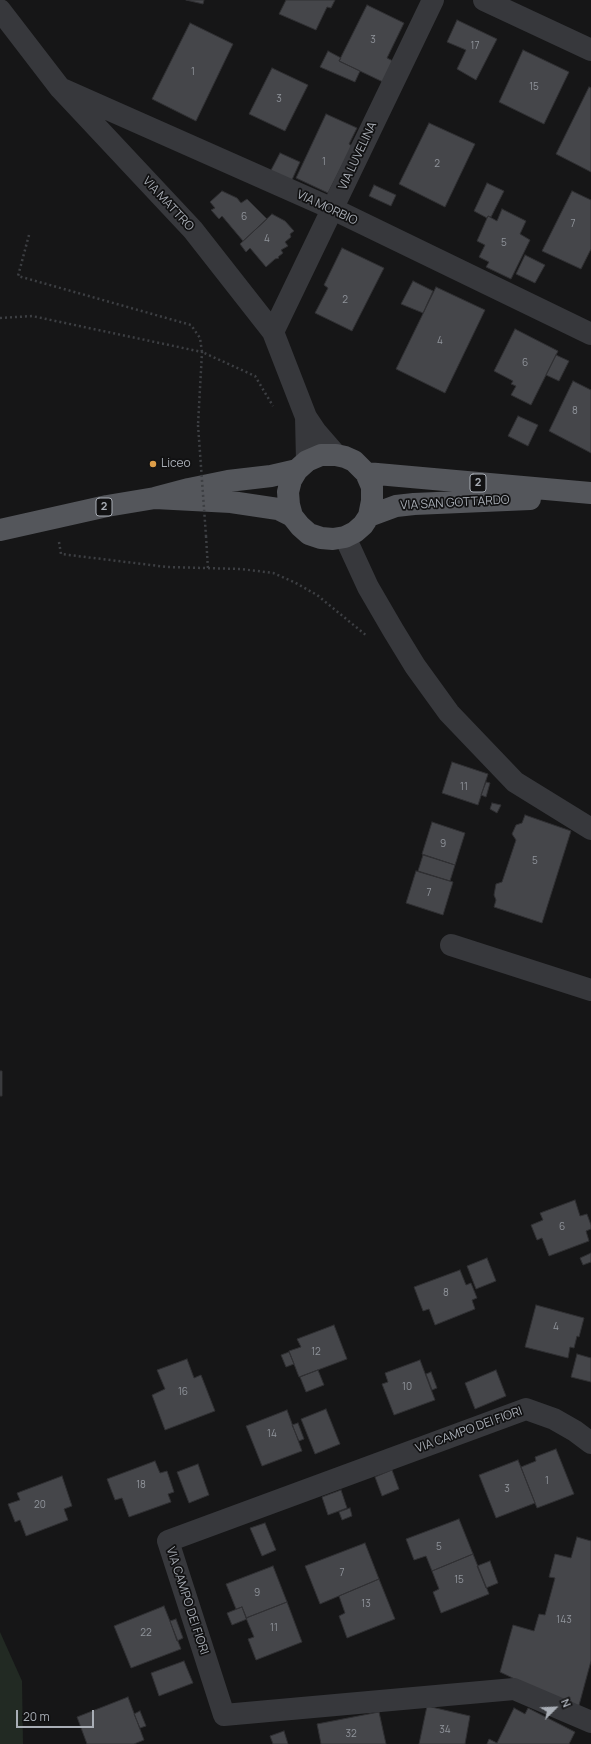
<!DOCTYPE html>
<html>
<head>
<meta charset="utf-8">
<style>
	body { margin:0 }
	#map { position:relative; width:591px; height:1744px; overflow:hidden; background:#161617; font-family:Manrope,sans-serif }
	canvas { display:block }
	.north { position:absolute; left:535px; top:1688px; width:40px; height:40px; -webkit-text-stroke:3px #111112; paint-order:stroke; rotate:66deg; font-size:11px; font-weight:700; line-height:16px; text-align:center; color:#a9aeb6 }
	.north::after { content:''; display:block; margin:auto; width:14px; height:18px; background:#a9aeb6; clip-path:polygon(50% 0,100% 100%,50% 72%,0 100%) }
	.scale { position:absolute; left:16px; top:1710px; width:78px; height:18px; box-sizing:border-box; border:2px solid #a9aeb6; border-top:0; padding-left:5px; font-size:12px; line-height:14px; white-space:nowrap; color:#a9aeb6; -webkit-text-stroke:3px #111112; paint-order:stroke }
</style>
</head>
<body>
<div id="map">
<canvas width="591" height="1744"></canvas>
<div class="north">N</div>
<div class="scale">20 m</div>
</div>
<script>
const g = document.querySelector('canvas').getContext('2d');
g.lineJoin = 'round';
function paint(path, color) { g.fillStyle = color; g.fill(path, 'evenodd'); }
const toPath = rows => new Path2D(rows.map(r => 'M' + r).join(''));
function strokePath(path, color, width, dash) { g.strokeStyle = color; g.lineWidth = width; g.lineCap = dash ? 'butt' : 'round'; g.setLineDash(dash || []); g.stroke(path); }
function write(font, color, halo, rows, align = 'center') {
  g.font = font + ' Manrope,sans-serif'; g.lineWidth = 3.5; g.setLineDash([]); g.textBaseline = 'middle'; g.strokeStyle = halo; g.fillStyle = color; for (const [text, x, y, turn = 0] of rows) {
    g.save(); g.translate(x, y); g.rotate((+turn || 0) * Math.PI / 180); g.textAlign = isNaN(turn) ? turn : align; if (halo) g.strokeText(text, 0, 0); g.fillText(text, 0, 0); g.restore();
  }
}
paint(toPath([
	[0,1632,22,1681,23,1744,0,1744]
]), '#222a23');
const building = toPath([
	[186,0,204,0,203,4,186,0],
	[286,0,335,0,331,8,327,7,316,30,279,14,286,0],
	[367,5,404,23,387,58,393,61,383,82,339,61,367,5],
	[457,20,497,39,476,80,457,69,466,50,447,42,457,20],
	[190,23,233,44,196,121,152,99,190,23],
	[523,50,569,72,544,124,499,102,523,50],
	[328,51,341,58,339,61,360,71,355,82,320,67,328,51],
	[272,68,308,85,285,131,249,114,272,68],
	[589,87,591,88,591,172,556,154,589,87],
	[326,114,357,128,349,144,352,146,328,193,296,178,326,114],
	[429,123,475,144,445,207,399,184,429,123],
	[280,153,300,162,291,182,270,172,280,153],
	[487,183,504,191,491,217,488,216,487,218,474,211,487,183],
	[374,185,396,195,391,206,369,196,374,185],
	[222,191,237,198,241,203,247,199,267,219,243,241,222,216,219,219,211,210,215,208,210,202,222,191],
	[572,191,591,200,591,249,581,269,542,251,572,191],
	[502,209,526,221,520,234,530,240,511,279,486,267,489,262,479,257,485,245,477,241,488,216,497,221,502,209],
	[272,214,285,221,294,231,290,234,291,237,285,242,288,246,281,250,283,253,278,257,279,258,275,259,266,267,250,248,246,252,240,244,272,214],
	[342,248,384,268,352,331,315,313,328,288,324,285,342,248],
	[525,255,545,265,535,283,516,274,525,255],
	[413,281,433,291,423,313,401,304,413,281],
	[436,287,485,310,445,393,396,369,436,287],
	[515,329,558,351,531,405,511,395,516,386,511,384,513,381,494,371,515,329],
	[556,355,569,361,559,381,546,375,556,355],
	[573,381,591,390,591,453,549,431,573,381],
	[518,416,538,425,528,446,508,436,518,416],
	[452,762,488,774,478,805,442,793,452,762],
	[486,782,490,783,486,797,481,795,486,782],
	[492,803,501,805,497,813,490,809,492,803],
	[525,815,571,831,542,923,494,907,496,900,494,895,496,884,502,882,516,840,512,834,516,825,522,823,525,815],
	[432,822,465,833,455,865,422,854,432,822],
	[423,855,455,865,450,881,418,871,423,855],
	[416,871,453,882,443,915,406,903,416,871],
	[0,1071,2,1071,2,1096,0,1096,0,1071],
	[575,1200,580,1216,587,1214,591,1225,591,1229,586,1231,589,1241,549,1256,542,1238,537,1240,531,1225,543,1220,540,1213,575,1200],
	[591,1253,591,1262,583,1265,580,1258,591,1253],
	[487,1258,496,1281,476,1289,467,1266,487,1258],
	[460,1270,466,1285,471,1283,477,1298,472,1300,475,1309,435,1325,429,1309,423,1311,414,1287,460,1270],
	[536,1305,584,1318,579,1337,577,1336,574,1348,570,1347,568,1358,525,1347,536,1305],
	[334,1325,347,1359,299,1377,289,1351,301,1347,297,1339,334,1325],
	[289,1352,294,1364,286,1367,281,1355,289,1352],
	[577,1354,591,1358,591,1382,571,1377,577,1354],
	[187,1359,194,1378,201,1375,215,1411,165,1430,152,1395,165,1389,157,1370,187,1359],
	[420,1360,435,1400,394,1415,382,1384,388,1382,385,1373,420,1360],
	[318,1370,324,1385,306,1392,300,1377,318,1370],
	[496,1370,506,1396,475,1409,465,1383,496,1370],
	[431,1372,437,1388,432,1390,426,1374,431,1372],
	[326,1409,340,1444,315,1454,301,1419,326,1409],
	[287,1410,302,1451,262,1466,246,1426,287,1410],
	[298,1423,304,1439,299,1441,292,1425,298,1423],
	[556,1449,574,1494,537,1508,521,1467,536,1461,535,1457,556,1449],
	[518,1460,535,1503,496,1518,479,1475,518,1460],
	[155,1461,160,1473,167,1471,174,1492,168,1494,171,1502,129,1517,122,1498,115,1500,107,1479,155,1461],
	[198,1464,209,1495,189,1503,177,1472,198,1464],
	[392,1470,399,1489,382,1496,375,1477,392,1470],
	[62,1476,72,1506,64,1509,68,1520,26,1536,20,1520,15,1522,8,1504,20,1500,17,1493,62,1476],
	[341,1490,347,1508,328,1515,322,1497,341,1490],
	[350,1508,352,1516,342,1520,339,1512,350,1508],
	[459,1519,473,1554,432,1571,426,1556,414,1560,406,1539,459,1519],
	[265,1523,276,1550,262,1556,250,1528,265,1523],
	[577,1537,591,1541,591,1661,578,1709,500,1672,513,1625,534,1631,539,1614,545,1615,555,1578,549,1577,555,1554,571,1558,577,1537],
	[365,1543,379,1579,320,1604,305,1566,365,1543],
	[473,1554,489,1594,441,1613,433,1592,439,1589,432,1571,473,1554],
	[490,1561,498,1583,486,1588,477,1566,490,1561],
	[273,1566,287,1602,246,1618,242,1607,236,1609,226,1584,273,1566],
	[379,1579,395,1619,347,1638,339,1616,345,1613,339,1596,379,1579],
	[287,1602,302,1642,256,1660,248,1639,254,1637,246,1618,287,1602],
	[164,1606,181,1649,131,1668,114,1626,164,1606],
	[242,1607,247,1619,232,1625,227,1613,242,1607],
	[176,1619,183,1638,177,1641,170,1621,176,1619],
	[184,1661,193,1683,159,1696,151,1673,184,1661],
	[128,1697,144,1740,134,1744,87,1744,77,1717,128,1697],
	[427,1706,470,1716,465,1744,419,1744,427,1706],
	[514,1708,525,1714,528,1708,575,1732,569,1744,487,1744,489,1739,497,1743,514,1708],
	[140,1711,146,1726,140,1728,134,1714,140,1711],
	[379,1712,386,1744,321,1744,317,1724,379,1712],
	[284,1731,288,1744,273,1744,270,1736,284,1731]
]);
paint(building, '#45464a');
strokePath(building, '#303033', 1);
strokePath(toPath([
	[29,235,18,276,191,325,200,338,202,352,255,376,273,406],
	[0,318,32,316,202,352,198,425],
	[206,536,208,569],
	[59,542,61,554,167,567,241,569,273,573,294,582,317,595,367,636]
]), '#3d3f43', 2.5, [2, 3]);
strokePath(toPath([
	[484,0,591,50],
	[0,10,60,88,193,230,273,332,306,417],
	[60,88,333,209,591,334],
	[273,332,433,0],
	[307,461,306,417,316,432,336,455],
	[345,537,368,587,393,630,415,666,449,713,515,782,591,829],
	[451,945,591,990],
	[591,1443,575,1431,554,1419,526,1409,168,1541,224,1715,514,1689,591,1722]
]), '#37383c', 22);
strokePath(toPath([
	[366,473,591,493],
	[155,498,231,502,278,509,292,516,300,526,309,534,321,538,333,539,345,537,355,532,363,525,369,516,372,501,372,487,366,473,354,461,345,457,336,455,321,455,307,461,297,470,291,480,288,492,289,505,292,516],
	[369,516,396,506,414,504,530,499],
	[0,530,107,506,155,498,189,489,228,481,271,476,297,470]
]), '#54565b', 22);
strokePath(toPath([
	[198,425,206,536]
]), '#3d3f43', 2.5, [2, 3]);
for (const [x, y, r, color] of [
	[153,464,4,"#dd9d48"]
]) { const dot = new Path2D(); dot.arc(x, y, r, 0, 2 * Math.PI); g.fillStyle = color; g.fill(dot); strokePath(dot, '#111112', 1.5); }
write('10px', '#90949b', null, [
	["3",373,40],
	["17",475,46],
	["1",193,72],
	["15",534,87],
	["3",279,99],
	["1",324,162],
	["2",437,164],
	["6",244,217],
	["7",573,224],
	["4",267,239],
	["5",504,243],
	["2",345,300],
	["4",440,341],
	["6",525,363],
	["8",575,411],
	["11",464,787],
	["9",443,844],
	["5",535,861],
	["7",429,893],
	["6",562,1227],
	["8",446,1293],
	["4",556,1327],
	["12",316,1352],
	["10",407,1387],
	["16",183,1392],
	["14",272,1434],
	["1",547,1481],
	["18",141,1485],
	["3",507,1489],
	["20",40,1505],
	["5",439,1547],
	["7",342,1573],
	["15",459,1580],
	["9",257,1593],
	["13",366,1604],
	["143",564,1620],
	["11",274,1628],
	["22",146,1633],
	["34",445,1730],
	["32",351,1734]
]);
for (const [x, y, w] of [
	[478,483,16],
	[104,507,16]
]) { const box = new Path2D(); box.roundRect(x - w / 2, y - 9, w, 18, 3); g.fillStyle = '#111112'; g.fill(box); strokePath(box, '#a9aeb6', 1); }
write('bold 11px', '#a9aeb6', null, [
	["2",478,483],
	["2",104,507]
]);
write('12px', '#a9aeb6', '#111112', [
	["VIA LUVELINA",358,156,-65],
	["VIA MATTRO",168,204,47],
	["VIA MORBIO",327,208,25],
	["VIA SAN GOTTARDO",455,503,-3],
	["VIA CAMPO DEI FIORI",469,1430,-20],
	["VIA CAMPO DEI FIORI",187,1601,72]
]);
write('12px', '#a9aeb6', '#111112', [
	["Liceo",161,464]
], 'left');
</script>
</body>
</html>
